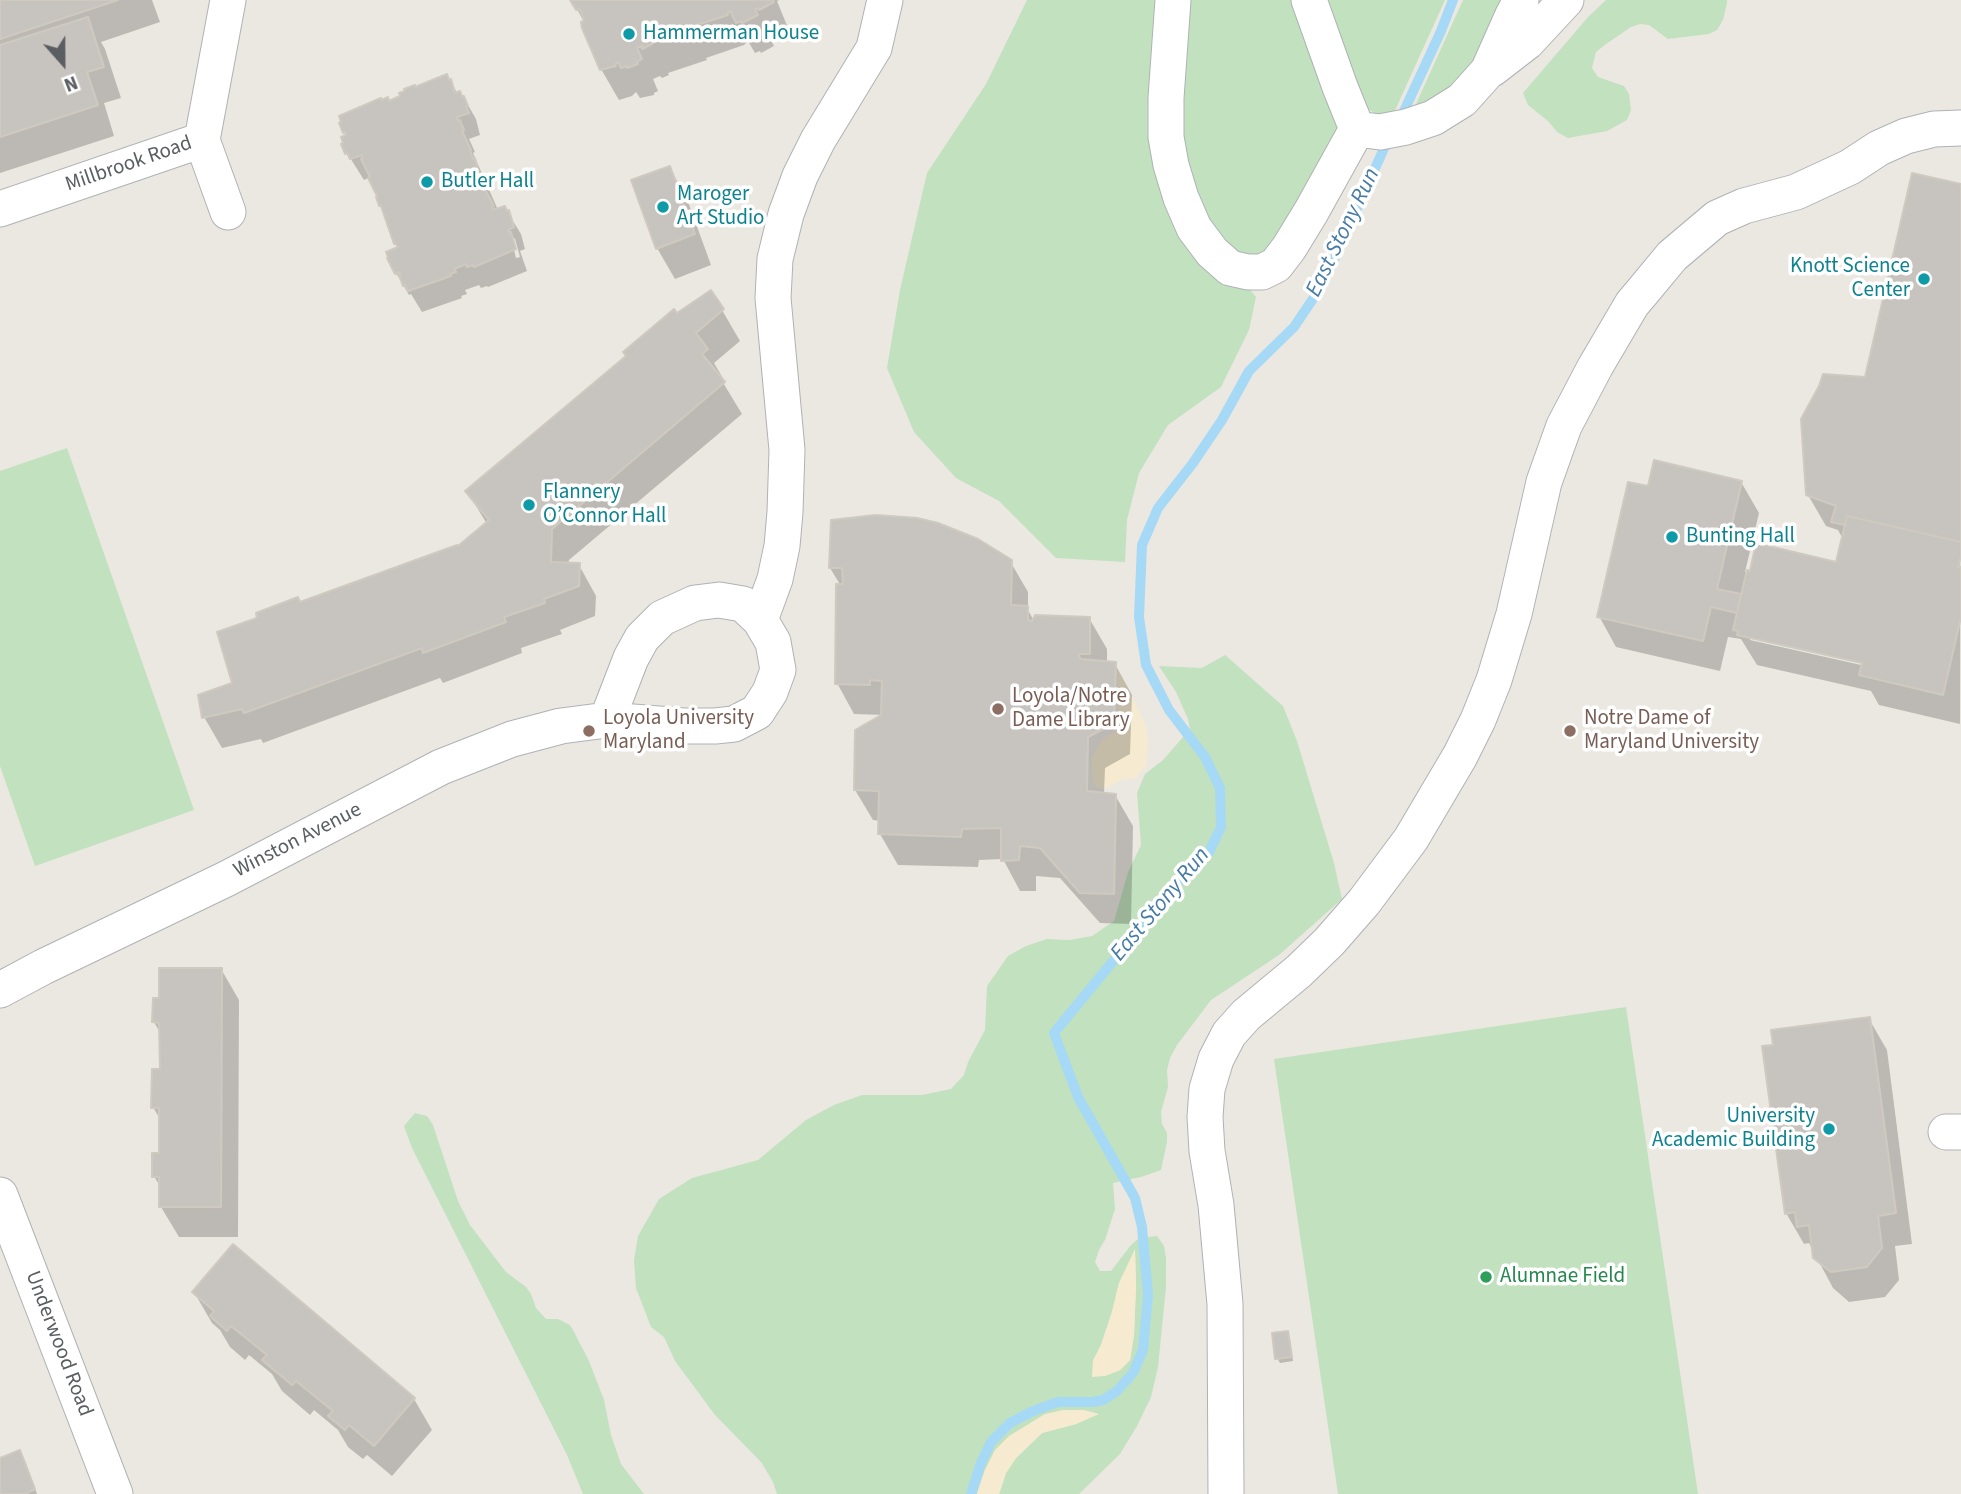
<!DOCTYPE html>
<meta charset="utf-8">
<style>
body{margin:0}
#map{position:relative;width:1961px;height:1494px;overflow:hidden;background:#ebe8e1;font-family:"Source Sans 3",sans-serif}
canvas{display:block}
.north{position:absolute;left:28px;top:28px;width:70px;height:70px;-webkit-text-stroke:5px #fff;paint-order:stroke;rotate:159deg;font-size:19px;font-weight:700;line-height:28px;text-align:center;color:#5a5d61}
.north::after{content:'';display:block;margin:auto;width:24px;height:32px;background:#5a5d61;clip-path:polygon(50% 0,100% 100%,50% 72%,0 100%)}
</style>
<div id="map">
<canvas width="1961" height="1494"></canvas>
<div class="north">N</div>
</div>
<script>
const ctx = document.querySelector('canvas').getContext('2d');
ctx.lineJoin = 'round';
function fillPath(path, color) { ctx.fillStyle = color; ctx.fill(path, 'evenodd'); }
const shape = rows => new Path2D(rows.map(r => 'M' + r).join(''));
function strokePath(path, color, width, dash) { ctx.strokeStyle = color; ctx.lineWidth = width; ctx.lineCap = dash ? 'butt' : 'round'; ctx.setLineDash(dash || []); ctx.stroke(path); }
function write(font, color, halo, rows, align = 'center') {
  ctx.font = font + ' "Source Sans 3",sans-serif'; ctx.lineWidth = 7; ctx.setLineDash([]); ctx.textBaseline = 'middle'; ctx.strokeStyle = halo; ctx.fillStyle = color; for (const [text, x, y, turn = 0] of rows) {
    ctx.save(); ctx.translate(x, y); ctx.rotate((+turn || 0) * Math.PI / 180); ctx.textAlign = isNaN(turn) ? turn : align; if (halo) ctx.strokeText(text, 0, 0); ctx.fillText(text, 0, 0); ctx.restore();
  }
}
const green = shape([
 [1027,0,1161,0,1156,139,1247,286,1256,297,1249,330,1221,387,1168,425,1139,473,1127,520,1125,562,1056,558,999,501,956,478,914,432,887,368,900,290,927,173,986,84],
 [1186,0,1299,0,1342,131,1269,257,1239,257,1202,217,1177,123],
 [1320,0,1445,0,1392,117,1377,115,1367,108],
 [1463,0,1507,0,1467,72,1453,90,1412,113],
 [1606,0,1727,0,1727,3,1723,20,1717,30,1709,34,1668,39,1649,25,1640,24,1631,27,1606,44,1596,52,1592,68,1598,77,1624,86,1629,94,1631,110,1627,120,1607,131,1568,138,1557,132,1549,122,1528,105,1523,93,1588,17],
 [67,448,194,810,35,866,0,766,0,471],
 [1225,655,1283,706,1297,741,1314,797,1334,863,1342,899,1279,955,1211,1000,1177,1045,1170,1058,1167,1070,1168,1087,1161,1112,1162,1124,1167,1133,1167,1142,1161,1170,1141,1177,1113,1183,1115,1209,1105,1240,1099,1250,1095,1262,1100,1271,1111,1271,1131,1245,1139,1238,1157,1236,1164,1246,1166,1258,1166,1287,1158,1367,1151,1397,1137,1426,1120,1454,1079,1494,999,1494,1006,1473,1016,1458,1042,1433,1076,1424,1098,1414,1083,1410,1063,1410,985,1470,977,1494,777,1494,773,1482,761,1462,715,1415,675,1361,664,1337,651,1327,636,1288,634,1260,638,1236,659,1199,692,1178,758,1160,806,1120,834,1105,862,1095,922,1095,951,1089,964,1075,968,1062,985,1030,987,986,1008,956,1026,946,1047,939,1070,940,1092,936,1114,921,1128,872,1141,845,1137,793,1145,774,1163,760,1190,729,1188,719,1176,692,1159,666,1202,668],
 [1135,1251,1136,1285,1134,1335,1130,1360,1120,1370,1105,1376,1094,1360,1101,1345,1112,1312,1119,1283],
 [1626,1007,1698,1494,1338,1494,1274,1059],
 [415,1113,427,1116,433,1125,458,1201,470,1225,506,1272,526,1287,531,1294,536,1308,546,1319,558,1319,570,1325,574,1332,589,1361,604,1400,611,1435,621,1464,644,1494,583,1494,567,1455,412,1148,404,1126]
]);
const sand = shape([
 [1118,669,1146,726,1148,738,1146,766,1134,779,1123,779,1108,787,1099,788,1093,782,1092,757,1103,739,1115,732,1119,715,1117,704],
 [1135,1249,1136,1285,1134,1335,1130,1360,1120,1370,1105,1376,1092,1377,1093,1360,1101,1345,1112,1312,1119,1283],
 [1063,1410,1083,1410,1099,1414,1076,1424,1042,1433,1016,1458,1006,1473,999,1494,977,1494,985,1470,995,1450,1009,1436,1045,1414]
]);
const shadow = shape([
 [0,0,152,0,160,22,101,42,105,49,121,98,104,103,114,136,0,173],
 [572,0,779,0,777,1,790,33,778,40,775,38,771,40,774,46,761,53,760,51,755,53,748,41,744,45,706,58,707,60,668,73,669,75,662,78,660,76,653,79,658,91,654,93,654,95,640,98,636,92,632,96,619,100,601,69,584,22],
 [450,81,458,94,464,98,476,119,480,135,469,139,475,152,473,153,498,210,508,213,521,234,525,249,520,251,527,271,488,287,487,286,481,288,479,285,465,290,467,294,461,296,462,298,422,312,411,294,409,295,396,273,399,249,370,177,364,180,347,153,344,145,348,137,342,124,415,89],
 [510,234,515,239,520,257,516,258],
 [670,168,687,199,711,265,675,279,657,248],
 [1961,186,1960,724,1879,705,1871,691,1757,665,1741,639,1728,637,1720,671,1616,647,1599,616,1649,488,1741,482,1759,513,1745,572,1752,573,1838,564,1843,539,1838,530,1826,526,1808,495],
 [1750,636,1871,663,1870,667,1750,640],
 [722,310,740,341,714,363,724,380,722,381,742,414,569,560,568,565,579,565,596,596,595,616,560,630,562,634,521,648,522,653,443,683,440,678,263,743,261,739,222,748,204,717,234,684,300,604,458,549,487,524,467,491,677,315],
 [1010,561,1028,592,1028,610,1034,621,1089,618,1107,649,1107,663,1115,664,1132,695,1130,754,1105,768,1104,794,1115,795,1133,826,1131,924,1100,923,1060,878,1036,876,1036,891,1020,891,1003,859,979,860,978,867,898,865,880,834,880,821,873,820,855,790,885,715,854,714,837,683,841,586,830,568],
 [221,969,239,1000,238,1237,179,1237,161,1207,161,1188,154,1176,161,1155,161,1121,153,1107,161,1070,161,1034,154,1022,161,1000],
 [1869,1019,1887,1050,1912,1244,1895,1246,1899,1280,1885,1297,1849,1302,1833,1288,1809,1243,1804,1244,1786,1213,1775,1046],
 [194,1292,414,1399,432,1430,392,1476,367,1455,363,1459,348,1447,338,1430,314,1410,310,1415,282,1391,272,1374,249,1355,245,1360,230,1347,220,1330,212,1323],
 [1287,1333,1290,1338,1293,1361,1280,1363,1277,1358],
 [20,1453,26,1463,37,1494,0,1494,0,1460]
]);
const stream = shape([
 [1404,111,1441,31,1453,0],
 [971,1494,981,1463,991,1442,1010,1423,1033,1411,1058,1402,1093,1402,1103,1400,1117,1391,1133,1373,1143,1350,1148,1295,1142,1227,1135,1198,1078,1097,1054,1033,1188,870,1209,852,1221,827,1220,788,1205,757,1169,710,1146,665,1139,617,1142,545,1158,508,1193,463,1222,420,1249,371,1294,327,1323,284,1386,144]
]);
const building = shape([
 [0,0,118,0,0,39,0,0],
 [570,0,773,0,774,2,759,10,758,8,755,9,758,15,742,23,741,21,736,23,730,11,727,13,728,15,690,27,690,30,652,43,652,44,642,49,642,46,637,48,642,59,637,62,638,64,627,68,627,66,621,68,618,62,615,64,616,66,600,70,582,28,581,22,584,21,580,9,576,10,570,0],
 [88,17,104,67,87,72,98,105,0,137,0,45,88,17],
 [447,74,449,80,451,79,455,93,460,91,462,96,464,96,468,106,466,107,469,113,457,117,458,121,460,120,464,130,462,131,471,150,470,150,473,159,475,158,480,177,486,187,484,188,494,206,492,207,493,210,505,206,507,211,509,210,514,227,508,230,509,232,511,232,516,249,474,267,473,265,467,267,466,264,454,269,456,272,450,274,451,276,408,291,405,285,403,286,399,275,401,274,400,272,395,274,387,258,388,257,386,252,398,247,396,244,394,244,381,206,379,206,376,197,377,196,368,178,370,177,361,159,363,158,362,155,350,159,347,153,345,154,341,144,343,143,341,137,346,135,345,132,343,133,339,123,341,122,339,116,381,98,382,100,388,97,389,101,400,96,399,93,405,91,404,89,415,85,415,87,447,74],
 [670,166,695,234,656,249,631,180,670,166],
 [1912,173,1961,184,1961,542,1847,516,1845,525,1831,522,1836,506,1806,495,1801,419,1819,386,1823,374,1865,377,1912,173],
 [711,290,724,309,696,333,708,349,702,354,725,382,552,529,551,562,580,563,579,586,544,599,545,603,504,617,506,622,423,653,422,648,244,713,242,709,202,718,198,695,232,683,217,632,257,618,256,613,298,597,300,602,457,545,458,546,489,520,465,491,626,356,623,352,674,309,677,313,711,290],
 [1654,460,1742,481,1717,589,1741,594,1737,613,1711,607,1703,641,1597,617,1628,482,1648,486,1654,460],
 [876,515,917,518,938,523,978,539,1012,560,1011,605,1028,606,1028,620,1032,621,1035,615,1090,617,1090,654,1079,654,1080,659,1116,662,1114,723,1088,737,1087,791,1116,794,1114,894,1080,893,1040,848,1020,846,1019,860,1001,861,1001,828,962,829,961,837,878,834,879,791,854,790,855,730,881,715,882,681,870,680,870,685,835,684,836,584,843,584,842,568,829,568,831,520,876,515],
 [1847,516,1961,542,1961,556,1958,567,1961,567,1961,617,1943,695,1859,675,1862,663,1737,635,1738,631,1733,630,1747,570,1750,571,1756,543,1836,562,1847,516],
 [159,968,222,968,221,1207,159,1207,159,1177,152,1177,152,1153,159,1153,159,1108,151,1108,152,1069,160,1069,159,1023,152,1022,153,998,159,998,159,968],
 [1870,1017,1896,1213,1878,1216,1882,1248,1867,1267,1831,1272,1813,1258,1809,1225,1797,1227,1795,1212,1785,1214,1762,1046,1773,1045,1771,1030,1870,1017],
 [233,1244,415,1398,374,1446,349,1425,345,1430,328,1416,333,1411,296,1381,292,1385,262,1360,267,1355,231,1326,227,1331,210,1316,214,1311,192,1292,233,1244],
 [1288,1331,1292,1357,1275,1359,1272,1333,1288,1331],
 [20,1450,35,1489,25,1494,0,1494,0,1458,20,1450]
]);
const minor = shape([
 [1173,0,1166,98,1166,137,1171,165,1181,198,1194,228,1212,252,1230,268,1248,272,1262,272,1276,265,1289,248,1311,212,1357,129],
 [1309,0,1340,87,1357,129,1380,132,1406,127,1433,118,1462,100,1488,71,1512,17,1521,0],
 [1492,69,1527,42,1566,0],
 [202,140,228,212],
 [0,209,202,140,228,0],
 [760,620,775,579,782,546,785,512,787,450,773,298,775,259,786,214,800,176,818,140,874,48,885,0],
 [0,990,43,967,226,879,441,767,512,739,561,726,607,720,684,726,715,726,734,724,757,712,770,692,778,670,773,642,760,620,743,604,719,600,695,603,662,618,642,638,631,658,607,720],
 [1946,1132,1961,1132],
 [0,1195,115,1494],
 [1226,1494,1225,1304,1216,1205,1207,1151,1205,1117,1207,1089,1216,1059,1229,1034,1246,1015,1299,971,1329,942,1364,902,1411,839,1460,756,1478,720,1494,680,1514,614,1544,482,1564,426,1595,367,1632,304,1643,291,1672,256,1717,218,1744,206,1796,192,1850,167,1879,148,1906,136,1934,129,1961,128]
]);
const markers = [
 [629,34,7,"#0f9aa8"],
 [427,182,7,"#0f9aa8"],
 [663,207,7,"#0f9aa8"],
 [1924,279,7,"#0f9aa8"],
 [529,505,7,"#0f9aa8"],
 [1672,537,7,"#0f9aa8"],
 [998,709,7,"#8d6e63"],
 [589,731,7,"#8d6e63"],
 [1570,731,7,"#8d6e63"],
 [1829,1129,7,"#0f9aa8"],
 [1486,1277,7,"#2e9e5b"]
];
const cultureNames = [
 ["Hammerman House",643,34],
 ["Butler Hall",441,182],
 ["Maroger",677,195],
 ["Art Studio",677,219],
 ["Knott Science",1910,267,"right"],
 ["Center",1910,291,"right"],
 ["Flannery",543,493],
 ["O’Connor Hall",543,517],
 ["Bunting Hall",1686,537],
 ["University",1815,1117,"right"],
 ["Academic Building",1815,1141,"right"]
];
const streetNames = [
 ["Millbrook Road",129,165,-19],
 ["Winston Avenue",298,841,-27],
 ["Underwood Road",58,1344,69]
];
const educationNames = [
 ["Loyola/Notre",1012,697],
 ["Dame Library",1012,721],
 ["Loyola University",603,719],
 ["Maryland",603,743],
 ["Notre Dame of",1584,719],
 ["Maryland University",1584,743]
];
const leisureNames = [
 ["Alumnae Field",1500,1277]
];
const waterNames = [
 ["East Stony Run",1344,233,-64],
 ["East Stony Run",1161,905,-50]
];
fillPath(green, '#c2e1bf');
fillPath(sand, '#f6ebd1');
fillPath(shadow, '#0003');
strokePath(stream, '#a6d9f6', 10);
fillPath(building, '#c7c3be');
strokePath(building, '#cfc9c0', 2);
strokePath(minor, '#afb2b5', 37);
strokePath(minor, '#fff', 35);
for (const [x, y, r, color] of markers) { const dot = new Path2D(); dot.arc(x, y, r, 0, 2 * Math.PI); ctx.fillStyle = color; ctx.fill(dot); strokePath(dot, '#fff', 2.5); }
write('21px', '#0d838f', '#fff', cultureNames, 'left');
write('21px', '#5a5d61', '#fff', streetNames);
write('21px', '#785e54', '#fff', educationNames, 'left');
write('21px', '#27864d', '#fff', leisureNames, 'left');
write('italic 23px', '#467ba6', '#fff', waterNames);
</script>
